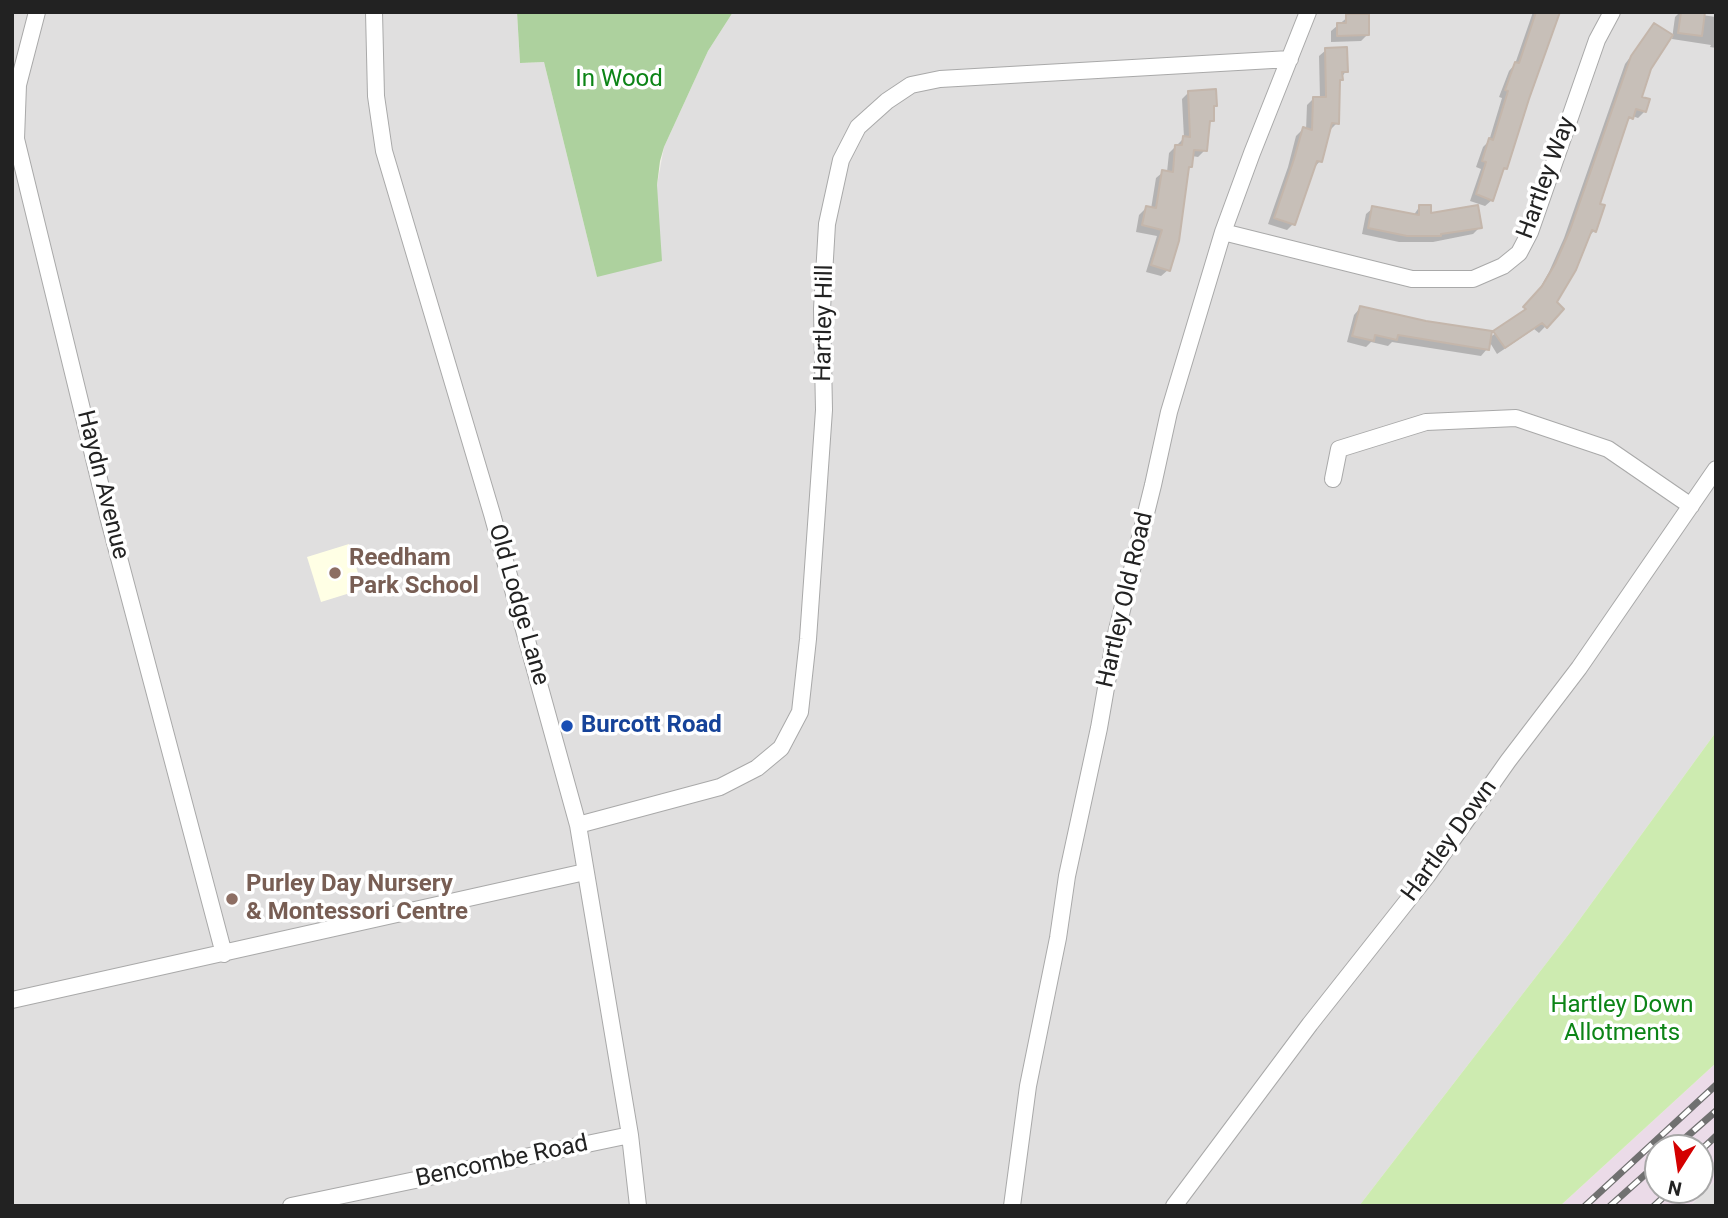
<!DOCTYPE html>
<style>
body{margin:0}
#map{position:relative;width:1728px;height:1218px;overflow:hidden;background:#f2efe9;font-family:Roboto,sans-serif}
canvas{display:block}
.frame{position:absolute;inset:0;border:14px solid #222;pointer-events:none}
.north{position:absolute;left:1644px;top:1134px;width:70px;height:70px;box-sizing:border-box;background:#fff;border:2px solid #a7a7a7;border-radius:50%;rotate:192deg;font-size:19px;font-weight:700;line-height:28px;text-align:center;color:#222}
.north::after{content:'';display:block;margin:auto;width:24px;height:32px;background:#d40000;clip-path:polygon(50% 0,100% 100%,50% 72%,0 100%)}
</style>
<div id="map">
<canvas width="1728" height="1218"></canvas>
<div class="frame"></div>
<div class="north">N</div>
</div>
<script>
const ctx = document.querySelector('canvas').getContext('2d');
ctx.lineJoin = 'round';
function fillPath(path, color) { ctx.fillStyle = color; ctx.fill(path, 'evenodd'); }
const shape = rows => new Path2D(rows.map(r => 'M' + r).join(''));
function strokePath(path, color, width, dash) { ctx.strokeStyle = color; ctx.lineWidth = width; ctx.lineCap = dash ? 'butt' : 'round'; ctx.setLineDash(dash || []); ctx.stroke(path); }
function write(font, color, halo, rows, align = 'center') {
  ctx.font = font + ' Roboto,sans-serif'; ctx.lineWidth = 7; ctx.setLineDash([]); ctx.textBaseline = 'middle'; ctx.strokeStyle = halo; ctx.fillStyle = color; for (const [text, x, y, turn = 0] of rows) {
    ctx.save(); ctx.translate(x, y); ctx.rotate((+turn || 0) * Math.PI / 180); ctx.textAlign = isNaN(turn) ? turn : align; if (halo) ctx.strokeText(text, 0, 0); ctx.fillText(text, 0, 0); ctx.restore();
  }
}
const residential = shape([
 [12,12,517,12,520,63,544,62,597,277,657,185,664,147,708,51,733,12,1716,12,1716,732,1572,930,1359,1206,12,1206],
 [1716,1180,1716,1206,1690,1206]
]);
const industrial = shape([
 [1716,1063,1716,1180,1690,1206,1560,1206],
 [1658,1148,1700,1148,1700,1190,1658,1190]
]);
const education = shape([
 [349,544,363,589,321,602,307,557]
]);
const grass = shape([
 [1716,732,1716,1063,1560,1206,1359,1206,1572,930]
]);
const forest = shape([
 [517,12,733,12,708,51,664,147,660,161,657,185,662,261,597,277,544,62,520,63]
]);
const shadow = shape([
 [1348,12,1384,12,1367,14,1368,34,1361,41,1331,42,1331,31,1349,16],
 [1533,12,1558,12,1492,200,1485,206,1470,201,1481,169,1476,167,1483,147,1489,141,1502,98,1499,97,1509,71,1515,64],
 [1680,12,1716,17,1716,48,1710,47,1711,45,1672,39,1675,17],
 [1654,25,1649,68,1639,98,1645,111,1638,118,1632,116,1624,125,1598,205,1594,231,1587,238,1555,302,1562,309,1539,333,1534,329,1497,354,1489,341,1487,349,1481,356,1392,342,1388,346,1371,342,1366,347,1347,342,1354,315,1360,308,1489,338,1519,316,1536,295,1549,272,1564,238,1625,64],
 [1326,50,1346,71,1338,83,1337,123,1330,130,1320,161,1314,168,1293,224,1287,230,1268,224,1288,167,1296,136,1303,129,1306,130,1307,105,1314,98,1320,99,1319,56],
 [1189,92,1215,105,1212,108,1212,120,1208,125,1205,150,1198,157,1192,156,1191,167,1187,170,1168,270,1161,276,1146,272,1157,236,1136,232,1139,215,1146,208,1151,209,1156,178,1163,172,1167,172,1169,153,1184,138,1182,99],
 [1420,206,1429,215,1480,227,1473,234,1433,242,1399,242,1362,234,1366,214,1373,208,1413,216]
]);
const building = shape([
 [1536,12,1560,12,1529,99,1507,169,1504,168,1493,201,1476,194,1486,162,1482,161,1489,138,1493,140,1508,91,1505,90,1515,62,1519,63,1536,12],
 [1681,12,1705,12,1702,36,1678,33,1681,12],
 [1346,14,1369,14,1369,35,1337,36,1337,23,1346,23,1346,14],
 [1654,23,1673,35,1651,69,1642,97,1650,99,1646,112,1636,109,1633,119,1629,117,1600,204,1605,205,1596,232,1592,230,1576,270,1557,302,1564,309,1547,328,1542,323,1505,348,1493,331,1526,309,1523,307,1542,286,1555,264,1570,230,1631,56,1654,23],
 [1347,47,1348,72,1342,72,1343,80,1340,80,1339,124,1332,123,1322,162,1317,161,1295,225,1274,218,1294,159,1303,127,1312,130,1313,97,1326,97,1325,48,1347,47],
 [1216,89,1217,106,1214,106,1214,121,1210,121,1207,151,1194,150,1192,167,1189,167,1179,241,1170,271,1151,265,1162,230,1142,225,1146,206,1156,208,1162,170,1173,172,1175,145,1182,145,1183,136,1190,137,1188,91,1216,89],
 [1419,205,1431,205,1431,213,1478,205,1482,228,1441,234,1441,236,1407,236,1368,228,1372,206,1419,215,1419,205],
 [1360,306,1426,321,1492,331,1489,350,1398,335,1397,340,1375,335,1374,341,1352,336,1360,306]
]);
const minor = shape([
 [37,12,18,85,16,139,109,520,224,954],
 [374,12,376,96,384,151,492,514,578,825,630,1135,638,1206],
 [1223,232,1412,279,1473,279,1503,266,1519,253,1530,232,1597,40,1612,12],
 [1333,479,1339,449,1426,422,1516,418,1608,449,1691,506],
 [578,825,720,787,757,768,781,748,800,712,808,639,824,410,822,309,827,224,841,160,858,127,887,101,911,85,940,79,1290,59],
 [12,1000,585,872],
 [291,1206,630,1135],
 [1012,1206,1028,1086,1058,938,1067,876,1099,728,1114,642,1153,485,1169,412,1223,232,1252,153,1308,12],
 [1174,1206,1310,1024,1427,876,1508,761,1579,668,1716,469]
]);
const rail = shape([
 [1674,1148,1716,1111],
 [1700,1151,1716,1136],
 [1585,1206,1716,1085],
 [1610,1206,1658,1163],
 [1654,1206,1671,1190]
]);
const markers = [
 [335,573,7,"#8d6e63"],
 [567,726,7,"#1a4fb4"],
 [232,899,7,"#8d6e63"]
];
const parkNames = [
 ["In Wood",619,80],
 ["Hartley Down",1622,1006],
 ["Allotments",1622,1034]
];
const streetNames = [
 ["Hartley Way",1547,178,-70],
 ["Hartley Hill",825,323,-89],
 ["Haydn Avenue",102,485,76],
 ["Hartley Old Road",1126,600,-77],
 ["Old Lodge Lane",518,605,74],
 ["Hartley Down",1450,841,-54],
 ["Bencombe Road",502,1162,-12]
];
const educationNames = [
 ["Reedham",349,559],
 ["Park School",349,587],
 ["Purley Day Nursery",246,885],
 ["& Montessori Centre",246,913]
];
const transitNames = [
 ["Burcott Road",581,726]
];
fillPath(residential, '#e0dfdf');
fillPath(industrial, '#ebdbe8');
fillPath(education, '#ffffe5');
fillPath(grass, '#cdebb0');
fillPath(forest, '#add19e');
fillPath(shadow, '#0003');
fillPath(building, '#c7bfb8');
strokePath(building, '#c4b6ab', 2);
strokePath(minor, '#a9a9a9', 18);
strokePath(minor, '#fff', 16);
strokePath(rail, '#707070', 7);
strokePath(rail, '#fff', 4.5, [13]);
for (const [x, y, r, color] of markers) { const dot = new Path2D(); dot.arc(x, y, r, 0, 2 * Math.PI); ctx.fillStyle = color; ctx.fill(dot); strokePath(dot, '#fff', 2.5); }
write('24px', '#0c8416', '#fff', parkNames);
write('24px', '#222', '#fff', streetNames);
write('bold 24px', '#785e54', '#fff', educationNames, 'left');
write('bold 24px', '#164399', '#fff', transitNames, 'left');
</script>
